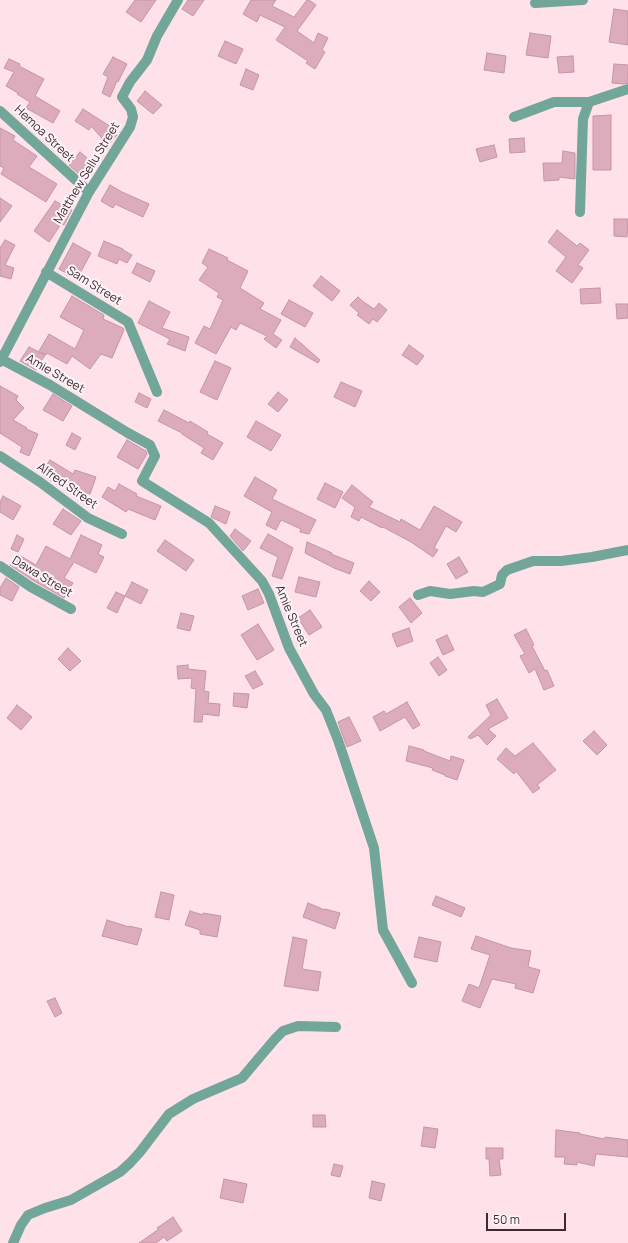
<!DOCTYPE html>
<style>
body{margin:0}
#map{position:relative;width:628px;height:1243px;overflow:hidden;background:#ffe1ea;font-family:Manrope,sans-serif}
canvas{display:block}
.scale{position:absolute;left:486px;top:1213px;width:80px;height:18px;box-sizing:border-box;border:2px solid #3e2b32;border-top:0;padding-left:5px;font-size:12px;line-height:14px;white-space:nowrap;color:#3e2b32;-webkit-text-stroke:3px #fef4f7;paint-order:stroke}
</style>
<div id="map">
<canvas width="628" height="1243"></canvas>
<div class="scale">50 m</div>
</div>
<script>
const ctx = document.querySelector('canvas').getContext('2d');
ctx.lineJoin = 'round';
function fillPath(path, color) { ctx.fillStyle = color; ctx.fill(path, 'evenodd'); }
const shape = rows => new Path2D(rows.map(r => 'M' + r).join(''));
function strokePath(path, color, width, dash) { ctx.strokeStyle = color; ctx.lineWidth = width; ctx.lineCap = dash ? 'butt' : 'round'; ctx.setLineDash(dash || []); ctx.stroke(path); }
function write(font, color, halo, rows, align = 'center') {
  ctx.font = font + ' Manrope,sans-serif'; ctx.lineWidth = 4; ctx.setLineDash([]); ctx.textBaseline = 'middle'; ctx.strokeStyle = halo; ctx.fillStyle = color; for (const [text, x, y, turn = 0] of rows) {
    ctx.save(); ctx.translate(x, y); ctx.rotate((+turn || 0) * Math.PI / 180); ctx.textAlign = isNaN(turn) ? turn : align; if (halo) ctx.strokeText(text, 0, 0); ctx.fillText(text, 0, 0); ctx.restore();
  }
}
const building = shape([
 [135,0,156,0,141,22,126,12,135,0],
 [188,0,204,0,193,16,182,9,188,0],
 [251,0,276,0,272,6,294,17,307,0,309,0,316,5,297,31,314,43,318,33,328,38,322,50,325,52,315,69,306,63,308,61,276,40,285,27,260,15,257,22,243,14,251,0],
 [614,9,628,11,628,45,609,42,614,9],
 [530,33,551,36,548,58,526,55,530,33],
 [225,41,243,49,236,64,218,56,225,41],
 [487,53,506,56,504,73,484,70,487,53],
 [573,56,574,72,559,73,557,57,573,56],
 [113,57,127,64,118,82,117,81,110,97,102,93,108,77,103,74,113,57],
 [9,59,20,64,19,66,44,79,35,96,60,111,53,123,26,108,30,102,17,94,18,93,6,86,14,72,4,68,9,59],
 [614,64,628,65,628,83,623,84,612,83,614,64],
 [246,69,259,75,253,90,240,85,246,69],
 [145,91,162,105,153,114,137,101,145,91],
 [83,109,108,125,117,135,108,145,91,126,89,130,75,121,83,109],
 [611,115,611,170,593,170,593,116,611,115],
 [0,128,15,136,13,140,37,156,29,167,57,184,46,202,1,174,4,168,0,166,0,128],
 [524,138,525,152,510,153,509,139,524,138],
 [494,145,497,157,480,162,476,149,494,145],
 [563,151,575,153,575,179,559,177,559,180,544,181,543,163,562,163,563,151],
 [80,152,91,161,80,175,69,165,80,152],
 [110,185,122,192,149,204,143,217,115,204,113,208,101,201,110,185],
 [0,198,12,206,0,222,0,198],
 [55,201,72,210,64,225,61,224,49,242,34,231,55,201],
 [614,219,628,219,627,237,614,236,614,219],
 [557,230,577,246,580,243,589,250,578,265,583,268,572,283,556,271,566,257,548,242,557,230],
 [5,240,15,245,5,265,14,268,11,279,0,276,0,248,5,240],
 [104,241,123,249,123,250,132,255,127,263,119,259,117,264,98,256,104,241],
 [73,243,91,253,77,279,59,269,73,243],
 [209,249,228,258,227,260,248,271,240,288,264,303,260,309,281,320,273,334,282,340,276,348,264,339,267,336,240,323,236,330,231,327,216,354,195,343,204,326,210,329,223,300,217,297,219,293,199,280,208,267,202,263,209,249],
 [137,263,155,271,150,282,132,273,137,263],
 [321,276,340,291,332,301,313,286,321,276],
 [600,288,601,303,581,304,580,289,600,288],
 [72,296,104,315,103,319,123,328,124,330,112,358,101,354,90,369,72,356,67,364,47,353,46,355,39,351,49,334,75,349,84,330,60,317,72,296],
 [358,297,366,304,367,304,374,309,379,303,387,310,377,322,373,319,369,324,357,315,359,313,350,305,358,297],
 [289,300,313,313,305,327,281,314,289,300],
 [149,301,170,312,162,328,189,337,185,351,167,344,170,339,138,323,149,301],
 [616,304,628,304,628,318,617,319,616,304],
 [295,338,320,360,318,363,290,347,295,338],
 [409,345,424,356,417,365,402,355,409,345],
 [29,347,45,355,36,370,20,361,29,347],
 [215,361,231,368,217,400,200,392,215,361],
 [341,382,362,391,355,407,334,397,341,382],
 [0,386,18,396,16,400,24,408,13,420,27,428,26,429,38,434,29,456,20,452,22,447,0,433,0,386],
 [278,392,288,400,278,412,268,404,278,392],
 [139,393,151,399,147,408,135,402,139,393],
 [53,394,72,406,63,421,43,410,53,394],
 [164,410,189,423,190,421,208,432,207,434,223,443,213,460,201,453,204,448,182,434,182,433,158,421,164,410],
 [256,421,281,435,271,451,247,437,256,421],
 [72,433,81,438,75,450,66,445,72,433],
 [127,440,146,451,147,454,138,469,117,457,127,440],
 [50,460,73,474,75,470,96,477,90,494,61,484,60,486,41,474,50,460],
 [255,477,277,490,272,499,316,520,309,534,300,532,301,529,281,520,276,530,266,525,272,512,244,496,255,477],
 [325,483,343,492,335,508,317,499,325,483],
 [119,484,137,494,136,496,161,506,155,520,128,509,126,512,102,497,108,487,115,491,119,484],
 [352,485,373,502,369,507,400,522,401,519,420,530,434,506,462,522,456,532,446,526,434,548,438,550,433,557,411,542,383,527,382,528,361,517,359,521,351,517,355,507,342,498,352,485],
 [3,496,21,506,13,520,0,512,0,502,3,496],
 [215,506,230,512,226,524,215,519,211,517,215,506],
 [63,509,81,521,71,535,53,524,63,509],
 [235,529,251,541,243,551,230,536,235,529],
 [268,534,293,548,282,579,272,576,278,557,260,548,268,534],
 [17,535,24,539,18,552,11,549,17,535],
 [81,535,102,545,98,554,104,557,96,573,74,562,64,578,73,583,64,598,34,581,10,565,17,554,36,565,46,546,70,559,81,535],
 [165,540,194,560,186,571,157,551,165,540],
 [307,542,332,553,331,554,354,563,350,574,334,568,305,553,307,542],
 [459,557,468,572,456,579,447,564,459,557],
 [299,577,320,582,316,597,295,592,299,577],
 [6,578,19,587,12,601,0,595,0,588,6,578],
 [369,581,380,592,371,601,360,591,369,581],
 [132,582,148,590,141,604,125,596,132,582],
 [258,589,264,603,248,610,242,596,258,589],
 [116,592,125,596,117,613,107,608,116,592],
 [410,598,422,613,411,623,399,607,410,598],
 [310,610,322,627,309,635,298,618,310,610],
 [181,613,194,616,190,631,177,628,181,613],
 [258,624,274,650,257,660,241,635,258,624],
 [409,628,413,641,397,647,392,634,409,628],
 [526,629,534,645,532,646,545,671,547,670,554,686,544,690,535,669,529,673,520,656,525,654,514,635,526,629],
 [447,635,454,650,443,655,436,640,447,635],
 [68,648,81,661,70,671,58,659,68,648],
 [438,657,447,670,439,676,430,663,438,657],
 [188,665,188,669,206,671,204,691,209,692,208,703,220,704,219,716,203,714,202,722,194,722,196,689,191,688,192,678,178,679,177,666,188,665],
 [255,671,263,684,253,689,245,676,255,671],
 [234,693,249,694,247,708,233,706,234,693],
 [497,699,508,718,488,729,496,736,487,745,478,735,470,739,468,737,491,715,486,705,497,699],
 [407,702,420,725,413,729,405,717,380,731,373,717,384,711,386,714,407,702],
 [17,705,32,717,21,730,7,718,17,705],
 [349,717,361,741,347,747,338,722,349,717],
 [594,731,607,745,597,755,583,741,594,731],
 [533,743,556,770,537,785,540,788,533,793,516,771,514,774,497,759,506,748,515,756,533,743],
 [409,746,424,750,424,751,450,761,451,756,464,760,457,780,445,776,445,775,432,770,433,768,406,761,409,746],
 [161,892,174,895,169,920,155,917,161,892],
 [436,896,465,908,461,917,432,905,436,896],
 [308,903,325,910,325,909,340,913,335,929,303,917,308,903],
 [190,911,203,915,203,913,221,916,217,937,200,934,200,930,185,925,190,911],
 [107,920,129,927,129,926,142,929,137,945,102,936,107,920],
 [476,936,511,948,531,951,528,967,540,970,533,993,515,988,516,984,492,979,480,1008,462,1001,469,984,479,988,490,955,471,949,476,936],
 [293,937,307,940,302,969,321,972,318,991,284,986,293,937],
 [419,937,441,942,437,962,414,957,419,937],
 [55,998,62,1013,55,1017,47,1001,55,998],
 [313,1115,325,1115,326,1127,313,1127,313,1115],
 [424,1127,438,1129,435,1148,421,1146,424,1127],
 [556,1130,580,1133,580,1134,604,1139,605,1137,628,1140,628,1157,596,1154,594,1166,577,1162,577,1165,564,1164,565,1157,555,1157,556,1130],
 [486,1148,503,1148,503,1159,499,1159,501,1175,490,1176,489,1159,486,1159,486,1148],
 [334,1164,343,1166,340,1177,331,1175,334,1164],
 [224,1179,247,1184,243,1203,220,1198,224,1179],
 [372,1181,385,1184,381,1201,369,1198,372,1181],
 [173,1217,182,1231,167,1241,164,1237,156,1243,139,1243,159,1229,157,1228,173,1217]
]);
const minor = shape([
 [535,3,583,0],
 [0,111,89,192],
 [514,117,554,102,589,102],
 [580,212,583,119,589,102,628,89],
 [46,272,128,322,157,392],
 [1,359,50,385,128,433,150,445,155,456,142,481,209,523,262,581,269,594,289,648,314,694,326,710,338,740,374,848,383,930,412,983],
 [0,362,89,192,130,127,133,117,131,109,122,97,130,82,147,60,157,36,178,0],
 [0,456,40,482,88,518,122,534],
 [0,566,31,587,71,609],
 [418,595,430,591,450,594,474,591,483,592,500,584,502,575,507,570,533,561,561,561,592,557,628,550],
 [13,1243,21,1225,28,1215,45,1208,71,1200,120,1172,130,1163,140,1152,169,1114,193,1099,242,1078,275,1039,283,1031,298,1026,336,1027]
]);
const streetNames = [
 ["Hemoa Street",44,134,43],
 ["Matthew Sellu Street",87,173,-59],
 ["Sam Street",94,286,32],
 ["Amie Street",55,374,30],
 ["Alfred Street",67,486,35],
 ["Dawa Street",42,577,31],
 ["Amie Street",291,616,67]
];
fillPath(building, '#dcacbd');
strokePath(building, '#c495a5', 1);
strokePath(minor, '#71a698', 10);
write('12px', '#3e2b32', '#fef4f7', streetNames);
</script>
